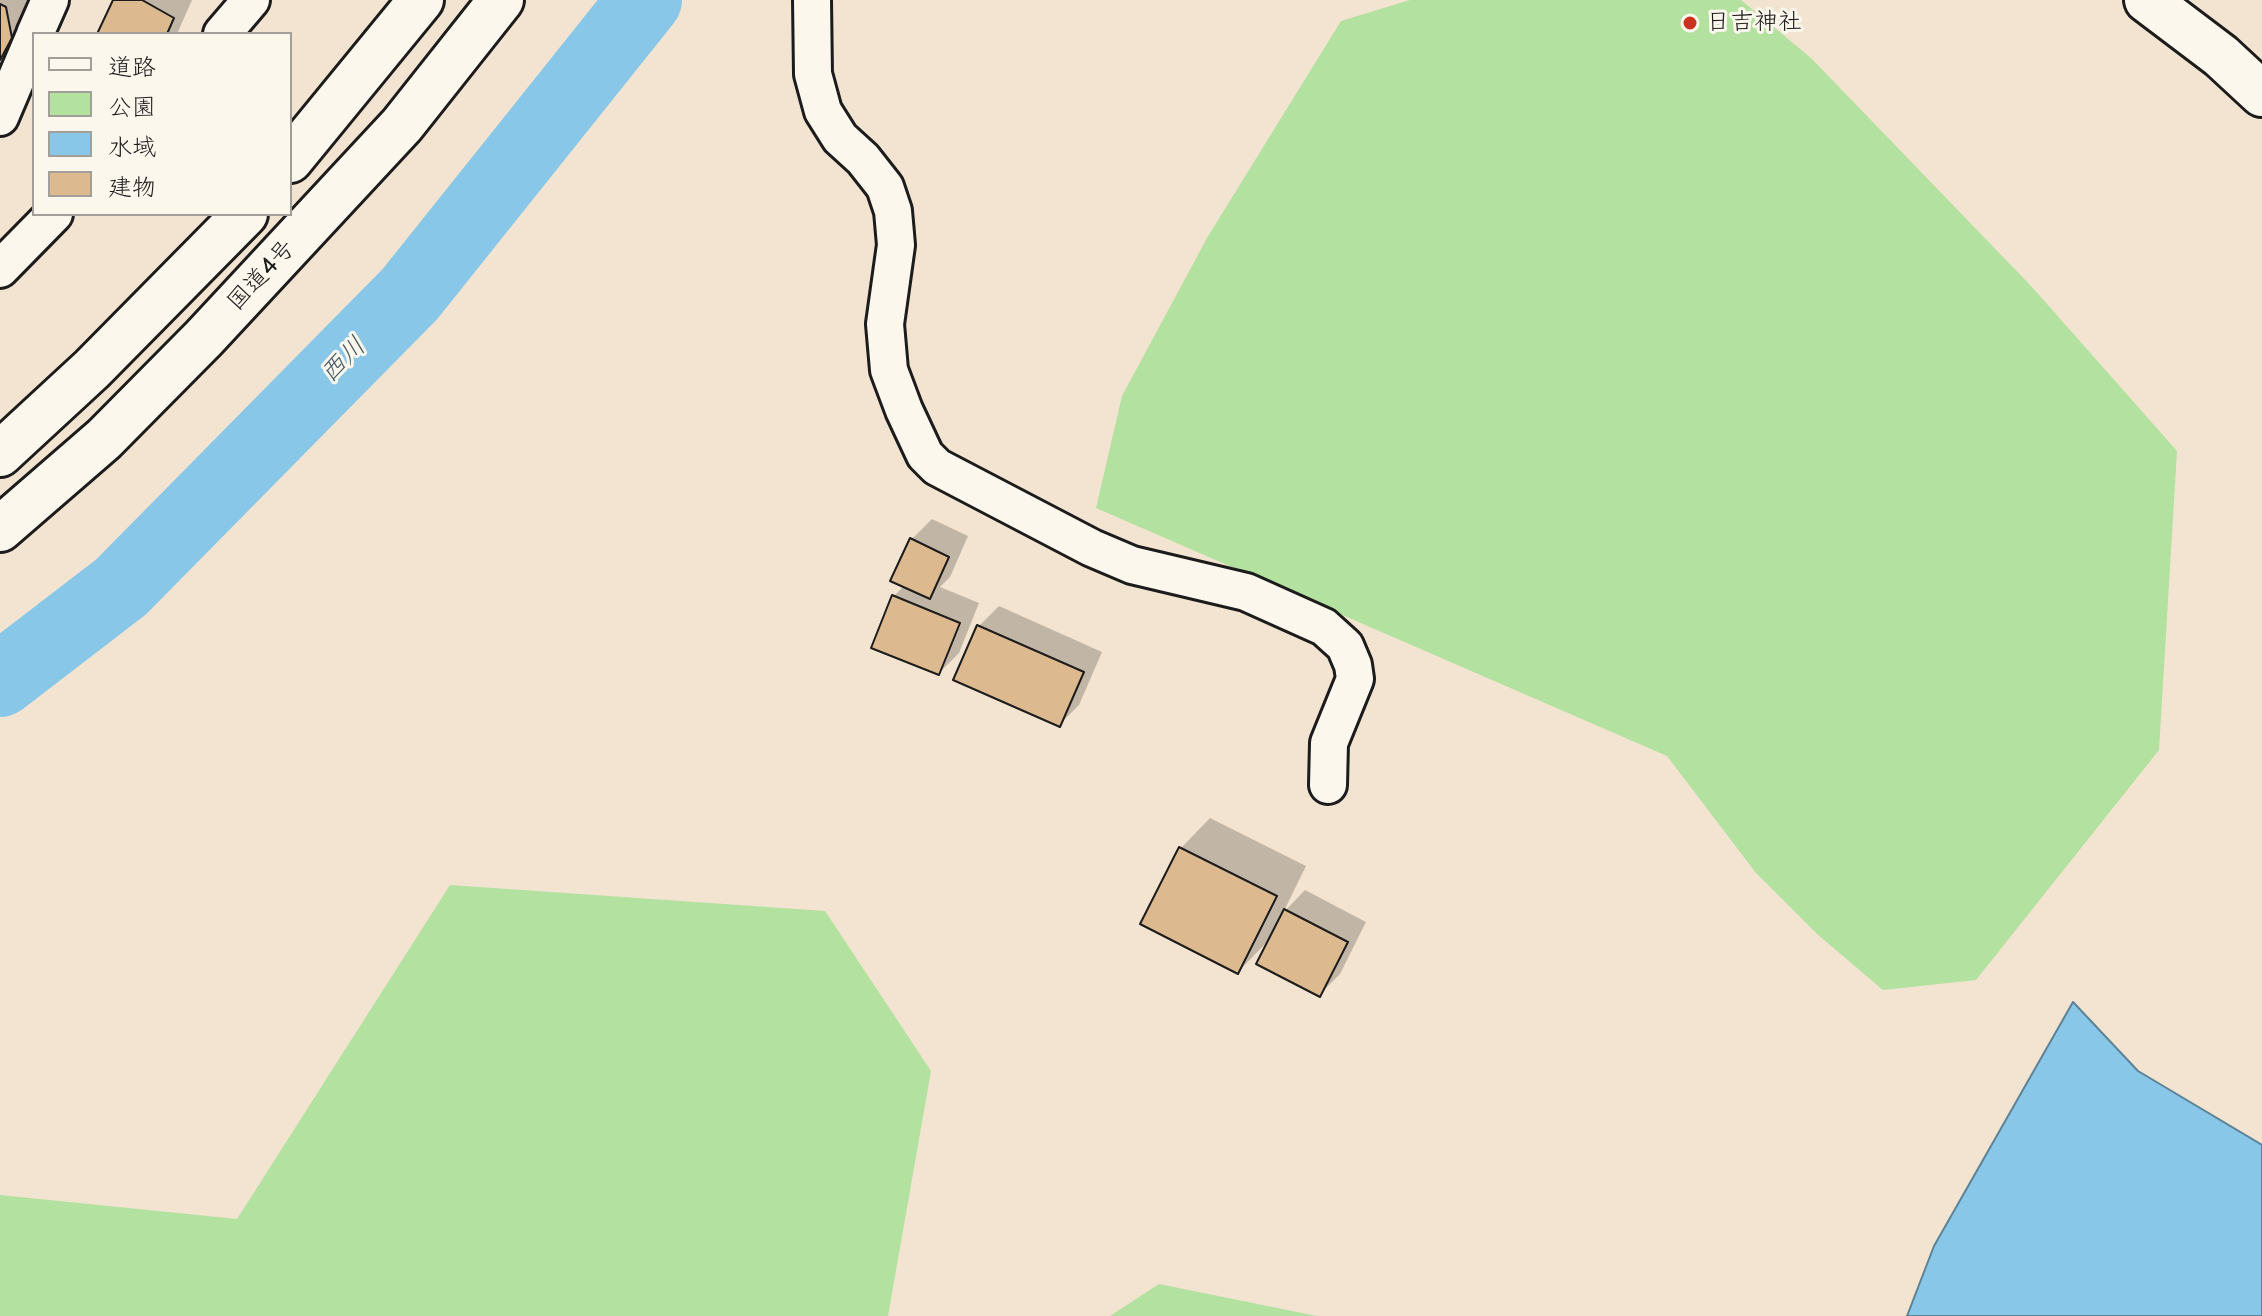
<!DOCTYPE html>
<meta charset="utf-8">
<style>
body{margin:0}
#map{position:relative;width:2262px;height:1316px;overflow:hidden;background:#f2e4d0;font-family:Pangolin,"Klee One",sans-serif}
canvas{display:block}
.legend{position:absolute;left:32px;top:32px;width:260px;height:184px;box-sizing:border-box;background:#fbf7ec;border:2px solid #a29f99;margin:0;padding:10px 14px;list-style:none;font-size:24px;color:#1c1c1c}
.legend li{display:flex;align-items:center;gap:16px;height:40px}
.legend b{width:40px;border:2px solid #a29f99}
</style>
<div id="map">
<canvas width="2262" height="1316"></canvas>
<ul class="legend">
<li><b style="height:10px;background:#fbf7ec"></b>道路</li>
<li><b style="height:22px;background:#b2e1a0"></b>公園</li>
<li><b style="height:22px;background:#89c7e9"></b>水域</li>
<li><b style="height:22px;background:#dcb98e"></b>建物</li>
</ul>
</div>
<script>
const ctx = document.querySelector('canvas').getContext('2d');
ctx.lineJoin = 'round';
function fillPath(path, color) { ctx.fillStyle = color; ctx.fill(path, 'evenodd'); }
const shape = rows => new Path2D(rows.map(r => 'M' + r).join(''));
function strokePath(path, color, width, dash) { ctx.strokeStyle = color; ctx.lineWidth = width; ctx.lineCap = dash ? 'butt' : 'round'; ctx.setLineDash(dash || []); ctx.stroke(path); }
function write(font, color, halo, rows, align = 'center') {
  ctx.font = font + ' Pangolin,"Klee One",sans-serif'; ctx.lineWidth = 6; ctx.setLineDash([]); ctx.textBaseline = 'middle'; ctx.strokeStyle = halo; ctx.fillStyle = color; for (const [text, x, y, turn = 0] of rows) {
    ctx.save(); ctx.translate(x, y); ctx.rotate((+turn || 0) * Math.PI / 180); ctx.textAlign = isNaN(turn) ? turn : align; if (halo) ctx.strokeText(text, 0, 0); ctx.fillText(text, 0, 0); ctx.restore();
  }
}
const green = shape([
 [1410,0,1741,0,1811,58,2032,287,2177,451,2159,750,1976,980,1883,990,1817,934,1756,873,1667,756,1096,508,1122,396,1207,238,1341,21],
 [450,885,825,911,931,1071,888,1316,0,1316,0,1195,237,1219],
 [1159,1284,1317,1316,1110,1316]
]);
const water = shape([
 [2073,1002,2138,1071,2262,1145,2262,1316,1907,1316,1934,1246,2073,1002]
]);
const shadow = shape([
 [0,0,28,0,31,16,18,40,0,58],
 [115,0,192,0,177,34,99,34],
 [932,519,968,536,950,577,940,587,979,603,959,653,939,673,894,596,905,585,912,539],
 [999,606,1102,652,1079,705,1059,725,955,679,979,626],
 [1210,818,1306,866,1283,913,1305,890,1366,922,1340,974,1320,994,1269,940,1238,972,1181,848]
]);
const river = shape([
 [0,680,121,587,410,294,645,0]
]);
const building = shape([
 [113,0,142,0,174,18,167,34,97,34,113,0],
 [0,4,6,7,12,38,0,60,0,4],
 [910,538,949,557,930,599,890,581,910,538],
 [892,595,960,623,939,675,871,648,892,595],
 [977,625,1084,672,1060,727,953,680,977,625],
 [1179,847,1277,896,1238,974,1140,924,1179,847],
 [1284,909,1348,942,1320,997,1256,964,1284,909]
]);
const street = shape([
 [812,0,813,74,823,111,840,138,863,159,885,187,893,211,896,245,885,324,889,370,904,410,925,455,937,467,1092,548,1132,565,1246,592,1324,627,1345,646,1353,665,1355,679,1329,743,1328,785],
 [35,34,50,0],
 [222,34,251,0],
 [0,117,34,37],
 [0,269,54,214]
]);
const secondary = shape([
 [2147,0,2221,56,2262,94]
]);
const highway = shape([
 [290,160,421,0],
 [0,454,92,369,245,214],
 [0,529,104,439,204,338,402,125,501,0]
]);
const markers = [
 [1690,23,8,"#c8321e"]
];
const poiNames = [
 ["日吉神社",1706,23]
];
const streetNames = [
 ["国道4号",262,276,-47]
];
const waterNames = [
 ["西川",344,361,-45]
];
fillPath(green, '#b2e1a0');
fillPath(water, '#89c7e9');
strokePath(water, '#5d8397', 2);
fillPath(shadow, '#0003');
strokePath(river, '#89c7e9', 74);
fillPath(building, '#dcb98e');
strokePath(building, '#1c1c1c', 2);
strokePath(street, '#1c1c1c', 42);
strokePath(secondary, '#1c1c1c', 50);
strokePath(highway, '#1c1c1c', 50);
strokePath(street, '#fbf7ec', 36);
strokePath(secondary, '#fbf7ec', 44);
strokePath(highway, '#fbf7ec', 44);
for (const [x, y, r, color] of markers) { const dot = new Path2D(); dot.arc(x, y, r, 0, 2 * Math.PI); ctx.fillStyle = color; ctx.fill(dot); strokePath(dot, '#fbf7ec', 3); }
write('24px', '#1c1c1c', '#fbf7ec', poiNames, 'left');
write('24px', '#1c1c1c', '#fbf7ec', streetNames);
write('italic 26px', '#425864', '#fbf7ec', waterNames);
</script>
